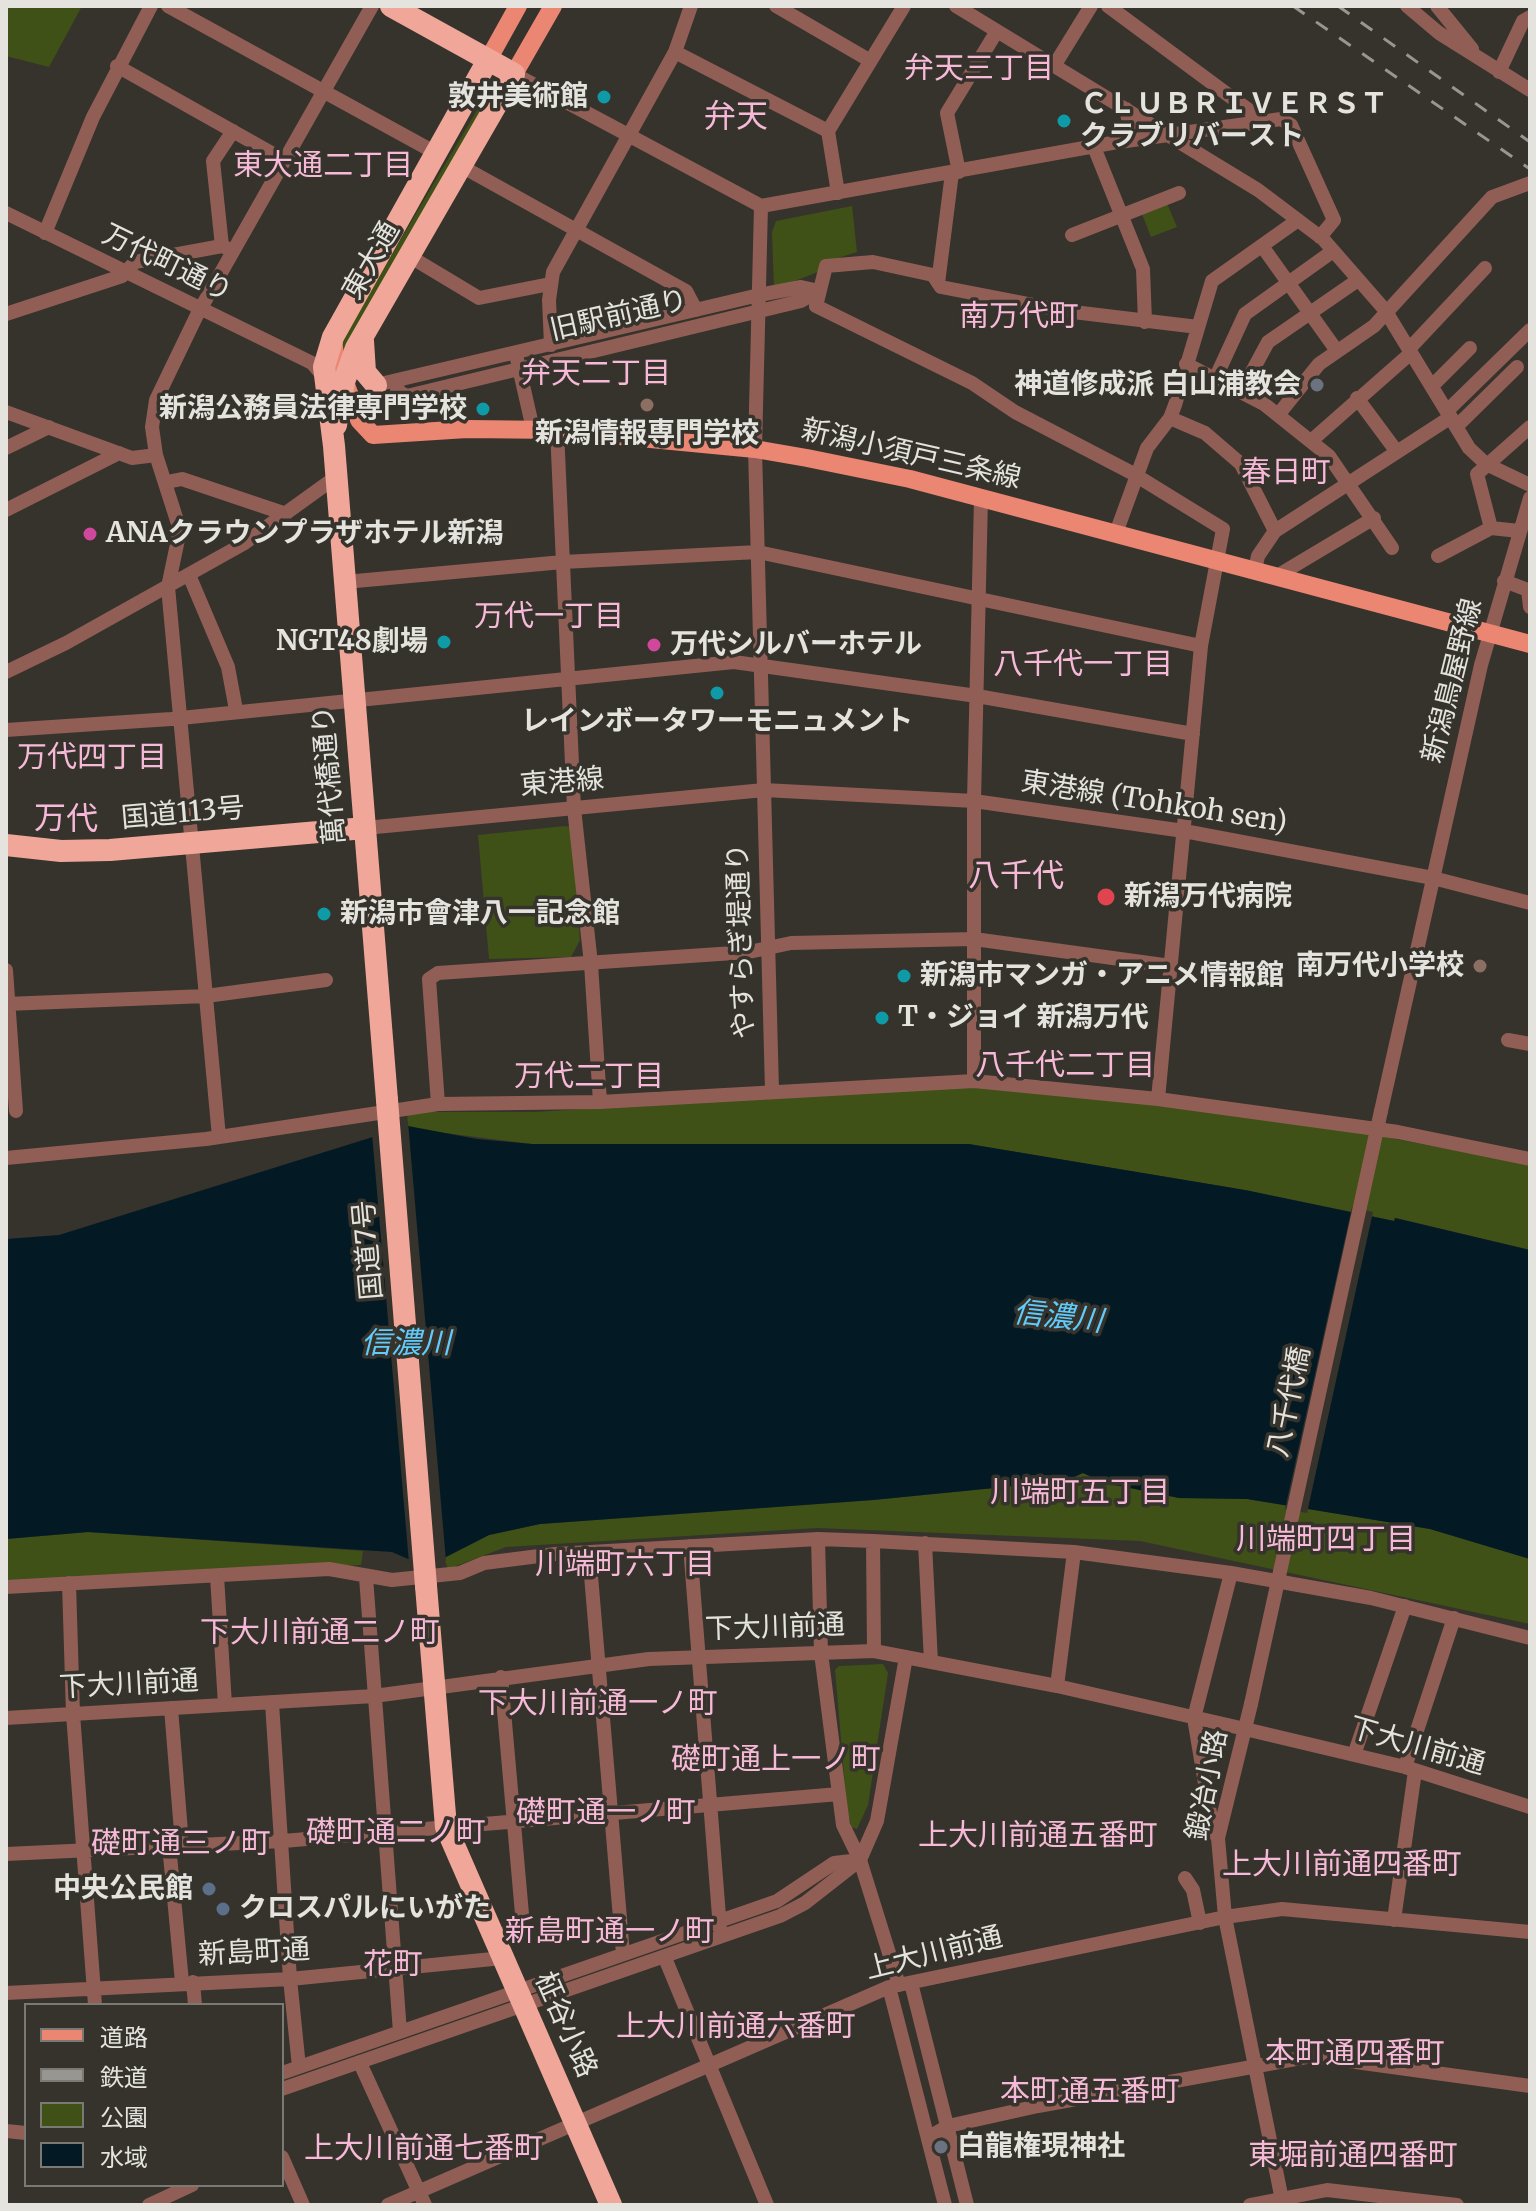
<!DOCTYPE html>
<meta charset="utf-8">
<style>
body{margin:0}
#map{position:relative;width:1536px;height:2211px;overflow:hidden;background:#35332c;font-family:Merriweather,"Noto Sans JP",serif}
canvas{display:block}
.frame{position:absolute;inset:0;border:8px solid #e4e3de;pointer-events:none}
.legend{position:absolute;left:24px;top:2003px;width:260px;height:184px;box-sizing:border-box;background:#35332c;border:2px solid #7b7973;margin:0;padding:10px 14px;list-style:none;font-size:24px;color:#e4e3de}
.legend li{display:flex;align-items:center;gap:16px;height:40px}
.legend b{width:40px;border:2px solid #7b7973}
</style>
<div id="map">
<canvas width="1536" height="2211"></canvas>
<div class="frame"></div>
<ul class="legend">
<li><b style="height:10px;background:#eb8673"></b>道路</li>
<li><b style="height:10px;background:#979690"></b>鉄道</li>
<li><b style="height:22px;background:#3f5116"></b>公園</li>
<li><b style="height:22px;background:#031a25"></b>水域</li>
</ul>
</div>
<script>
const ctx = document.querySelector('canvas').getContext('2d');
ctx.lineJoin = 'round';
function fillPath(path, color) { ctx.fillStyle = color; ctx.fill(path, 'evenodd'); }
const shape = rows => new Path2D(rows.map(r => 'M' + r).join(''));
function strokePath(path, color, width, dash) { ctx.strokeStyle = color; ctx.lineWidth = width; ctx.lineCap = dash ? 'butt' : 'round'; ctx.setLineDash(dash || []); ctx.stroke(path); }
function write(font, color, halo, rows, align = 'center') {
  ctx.font = font + ' Merriweather,"Noto Sans JP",serif'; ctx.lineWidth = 7; ctx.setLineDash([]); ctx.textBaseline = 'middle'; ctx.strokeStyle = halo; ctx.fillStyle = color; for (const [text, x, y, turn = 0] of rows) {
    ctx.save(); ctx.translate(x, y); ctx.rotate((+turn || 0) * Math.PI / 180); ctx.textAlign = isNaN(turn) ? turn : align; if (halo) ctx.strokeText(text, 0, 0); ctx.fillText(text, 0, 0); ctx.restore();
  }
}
const green = shape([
 [6,6,82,6,49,67,6,56],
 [490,88,493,89,347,353,341,350,341,341],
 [1167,203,1177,227,1151,237,1142,214],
 [852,206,857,252,822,263,818,272,774,289,772,232,776,221],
 [565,826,571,827,580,940,571,957,489,959,478,835],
 [961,1086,1025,1090,1304,1122,1530,1164,1530,1250,1396,1218,1395,1221,1245,1190,968,1144,532,1144,413,1129,408,1126,407,1112,535,1112],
 [1083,1473,1105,1483,1179,1498,1247,1499,1430,1529,1530,1559,1530,1624,1140,1541,817,1528,506,1547,448,1569,444,1558,489,1535,540,1524,873,1500,1065,1481],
 [88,1532,363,1551,361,1565,6,1581,6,1539],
 [883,1664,888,1673,868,1805,857,1829,851,1827,847,1809,835,1670,839,1666]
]);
const water = shape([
 [408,1126,477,1139,532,1144,969,1144,1245,1190,1394,1221,1395,1218,1530,1250,1530,1559,1430,1529,1247,1499,1179,1498,1105,1483,1083,1473,1065,1481,873,1500,540,1524,489,1535,444,1558,408,1559,392,1552,88,1532,6,1539,6,1239,59,1235]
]);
const pier = shape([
 [408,1122,446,1561,409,1563,372,1134],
 [1352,1207,1373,1212,1307,1513,1285,1509]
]);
const minor = shape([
 [168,6,436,153],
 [776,6,869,60],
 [956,6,1258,190,1323,239,1385,310,1469,448,1486,464,1530,485],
 [1108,6,1262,120],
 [1407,6,1439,33,1530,90],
 [1437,6,1472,49],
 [675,52,828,131],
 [117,66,284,160],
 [1054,66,1091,6],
 [1499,72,1523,21,1530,17],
 [514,74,761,206,1112,143,1281,119,1291,125,1334,220,1320,237],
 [1112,143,1130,127,1126,109],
 [1094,147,1143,269,1145,322],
 [461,166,686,291,696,310],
 [959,172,947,113,997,31],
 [838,193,828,131,904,6],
 [761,206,755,449,772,1090],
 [6,213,312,363,324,377],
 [45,233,93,117,151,6],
 [1072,235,1179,193],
 [222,246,213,161,233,131],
 [1262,246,1337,351],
 [409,256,479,298,550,284],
 [938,283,952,173],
 [6,314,122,276,135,262,222,246,233,251],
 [551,345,549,300,553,272,675,52,691,6],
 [1409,349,1485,268],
 [517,359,533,429],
 [1186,364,1264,404,1329,456,1392,548],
 [1215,379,1245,314,1333,251],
 [398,380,397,391,407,396,801,301,819,291],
 [376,385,759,295,801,287,819,291],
 [1432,386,1470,348],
 [1241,392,1268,342,1358,280],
 [1357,398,1397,452],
 [1447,411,1530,330],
 [6,412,132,458,156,455],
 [1278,415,1319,364,1374,326,1492,197,1530,183],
 [1170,418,1205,433,1241,464,1275,531],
 [1457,426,1517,367],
 [557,430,574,808,591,964,600,1102],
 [1311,441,1411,353],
 [6,448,49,427],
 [167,482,182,479,286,514],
 [6,510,119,453],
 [1491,528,1477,474,1530,427],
 [1116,533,1147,448,1170,418,1175,405,1212,281,1298,220],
 [1438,556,1491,528,1519,531],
 [1255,570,1258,556,1275,531,1451,417],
 [189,575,228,667,236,710],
 [1277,576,1374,518],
 [1504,581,1528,590,1530,607],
 [345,582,563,562,758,552,1201,646],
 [6,672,66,643,243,544,336,477],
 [6,730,171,719,734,662,977,696,1193,734],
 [365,828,764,790,974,801,1184,831,1433,878,1530,903],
 [6,970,16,1111],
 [6,1004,206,996,326,980],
 [1508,1040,1530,1044],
 [974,1081,974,801,981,498],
 [1158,1099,1201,646,1223,529,1132,473,1015,412,972,383,816,306,826,266,873,262,933,275,941,287,1065,311,1198,327],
 [438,1104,429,979,438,973,749,952,791,943,974,939,1171,966],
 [1381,1111,1481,665,1530,498],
 [219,1137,168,587,180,530,156,455,152,427,156,400,197,315,372,6],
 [6,1158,206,1139,438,1104,600,1102,974,1081,1158,1099,1398,1132,1530,1159],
 [818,1539,821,1653,839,1794,843,1825,860,1860],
 [873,1541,874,1651],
 [925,1543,931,1662],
 [690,1546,720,1929],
 [589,1552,623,1954],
 [217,1576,225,1705],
 [366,1577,400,2032],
 [69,1583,73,1714,95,2005],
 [6,1587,329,1569,392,1580,460,1573,484,1563,555,1554,818,1539,873,1541,1074,1552,1231,1573,1371,1598,1530,1638],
 [1057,1686,1074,1552],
 [272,1703,290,1979,299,2067],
 [1251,1704,1218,1838,1225,1917,1283,2205],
 [171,1708,182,1844],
 [6,1718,374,1696,649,1659,874,1651,1057,1686,1245,1729,1405,1767,1530,1807],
 [1354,1755,1405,1606],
 [1405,1767,1454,1618],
 [1217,1837,1211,1819,1194,1718,1231,1573],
 [169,1845,182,1982],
 [6,1854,283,1841,839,1794],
 [1185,1878,1193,1890,1200,1923],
 [1394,1920,1415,1771],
 [496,1942,519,1922,522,1914,501,1677],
 [665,1958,767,2205],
 [193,1982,195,2005],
 [911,1983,967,2205],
 [899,1985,860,1860,877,1821,906,1657],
 [889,1987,945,2205],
 [6,1993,290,1979,503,1958],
 [360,2063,425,2205],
 [282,2073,777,1901,834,1863,860,1860],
 [282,2089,780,1916,805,1903,860,1860],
 [6,2131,26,2133],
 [929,2137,948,2126,1038,2106,1312,2056,1530,2086],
 [282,2157,303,2205],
 [149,2205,192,2185],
 [388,2205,889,1987,1225,1917,1282,1909,1530,1932],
 [1250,2205,1327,2190,1457,2205]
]);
const major = shape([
 [488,60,518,6],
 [514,74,553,6],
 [333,339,335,355,359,420,373,435,467,429,557,430,755,449,807,458,910,479,1530,644]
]);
const highway = shape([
 [363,341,365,372,376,385],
 [336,425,344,382,356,348,514,74,391,6],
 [6,845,61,851,110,850,365,828],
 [387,1100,334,446,324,367,333,337,488,60],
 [426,1586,446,1827,611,2205]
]);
const rail = shape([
 [1293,6,1530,169],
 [1338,6,1530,142]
]);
const minorBridge = shape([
 [1251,1704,1381,1111]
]);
const highwayBridge = shape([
 [387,1100,426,1586]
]);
const markers = [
 [604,97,8,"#0f9aa8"],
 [1064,121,8,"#0f9aa8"],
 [1317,385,8,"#6b7280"],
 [647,405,8,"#8d6e63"],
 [483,409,8,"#0f9aa8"],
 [90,534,8,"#d1479c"],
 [444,642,8,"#0f9aa8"],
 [654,645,8,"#d1479c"],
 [717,693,8,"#0f9aa8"],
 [1106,897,10,"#e0444e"],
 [324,914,8,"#0f9aa8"],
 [1480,966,8,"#8d6e63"],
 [904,976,8,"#0f9aa8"],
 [882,1018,8,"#0f9aa8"],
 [209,1889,8,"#5c6f8a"],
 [223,1909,8,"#5c6f8a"],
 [941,2147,8,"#6b7280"]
];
const poiNames = [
 ["敦井美術館",588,97,"right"],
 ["ＣＬＵＢＲＩＶＥＲＳＴ",1080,105],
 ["クラブリバースト",1080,137],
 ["神道修成派 白山浦教会",1301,385,"right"],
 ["新潟公務員法律専門学校",467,409,"right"],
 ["新潟情報専門学校",647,434,"center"],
 ["ANAクラウンプラザホテル新潟",106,534],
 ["NGT48劇場",428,642,"right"],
 ["万代シルバーホテル",670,645],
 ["レインボータワーモニュメント",717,722,"center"],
 ["新潟万代病院",1124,897],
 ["新潟市會津八一記念館",340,914],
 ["南万代小学校",1464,966,"right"],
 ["新潟市マンガ・アニメ情報館",920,976],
 ["T・ジョイ 新潟万代",898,1018],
 ["中央公民館",193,1889,"right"],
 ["クロスパルにいがた",239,1909],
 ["白龍権現神社",957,2147]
];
const streetNames = [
 ["東大通",372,261,-60],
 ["万代町通り",167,264,26],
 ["旧駅前通り",619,316,-13],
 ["新潟小須戸三条線",911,455,13],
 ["新潟鳥屋野線",1453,681,-76],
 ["萬代橋通り",330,775,-95],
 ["東港線",562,783,-5],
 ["東港線 (Tohkoh sen)",1154,803,9],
 ["国道113号",183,814,-5],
 ["やすらぎ堤通り",742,941,-92],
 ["国道7号",369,1250,-95],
 ["八千代橋",1290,1402,-78],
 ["下大川前通",775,1628,-2],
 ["下大川前通",129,1685,-3],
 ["下大川前通",1417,1747,16],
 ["鍛冶小路",1208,1785,-79],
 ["新島町通",254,1953,-3],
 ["上大川前通",934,1954,-14],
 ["柾谷小路",565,2025,66]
];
const neighbourhoodNames = [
 ["弁天三丁目",979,70],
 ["東大通二丁目",323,167],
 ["南万代町",1019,318],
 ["弁天二丁目",596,375],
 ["春日町",1286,474],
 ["万代一丁目",549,618],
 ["八千代一丁目",1083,666],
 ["万代四丁目",92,759],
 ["八千代二丁目",1065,1067],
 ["万代二丁目",589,1078],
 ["川端町五丁目",1080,1494],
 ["川端町四丁目",1326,1541],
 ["川端町六丁目",625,1566],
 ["下大川前通二ノ町",320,1634],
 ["下大川前通一ノ町",598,1705],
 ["礎町通上一ノ町",776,1761],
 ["礎町通一ノ町",606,1814],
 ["礎町通二ノ町",396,1834],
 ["上大川前通五番町",1038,1837],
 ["礎町通三ノ町",181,1845],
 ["上大川前通四番町",1342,1866],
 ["新島町通一ノ町",610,1933],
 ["花町",393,1966],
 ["上大川前通六番町",736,2028],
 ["本町通四番町",1355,2055],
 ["本町通五番町",1090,2093],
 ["上大川前通七番町",424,2150],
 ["東堀前通四番町",1353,2157]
];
const waterNames = [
 ["信濃川",1058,1318,6],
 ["信濃川",406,1345]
];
const quarterNames = [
 ["弁天",736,118],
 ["万代",66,820],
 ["八千代",1016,877]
];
fillPath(green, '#3f5116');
fillPath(water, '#031a25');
fillPath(pier, '#35332c');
strokePath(minor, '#905e55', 14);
strokePath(major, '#eb8673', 18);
strokePath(highway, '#f0a799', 22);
strokePath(rail, '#979690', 3, [14, 14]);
strokePath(minorBridge, '#905e55', 14);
strokePath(highwayBridge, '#f0a799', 22);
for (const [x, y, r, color] of markers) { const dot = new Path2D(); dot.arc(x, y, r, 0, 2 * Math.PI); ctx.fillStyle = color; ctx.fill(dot); strokePath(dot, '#35332c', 3); }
write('bold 28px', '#e4e3de', '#35332c', poiNames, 'left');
write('28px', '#e4e3de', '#35332c', streetNames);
write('30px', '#f6b9d7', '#35332c', neighbourhoodNames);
write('italic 30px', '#61ccfc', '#35332c', waterNames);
write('32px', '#f6b9d7', '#35332c', quarterNames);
</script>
